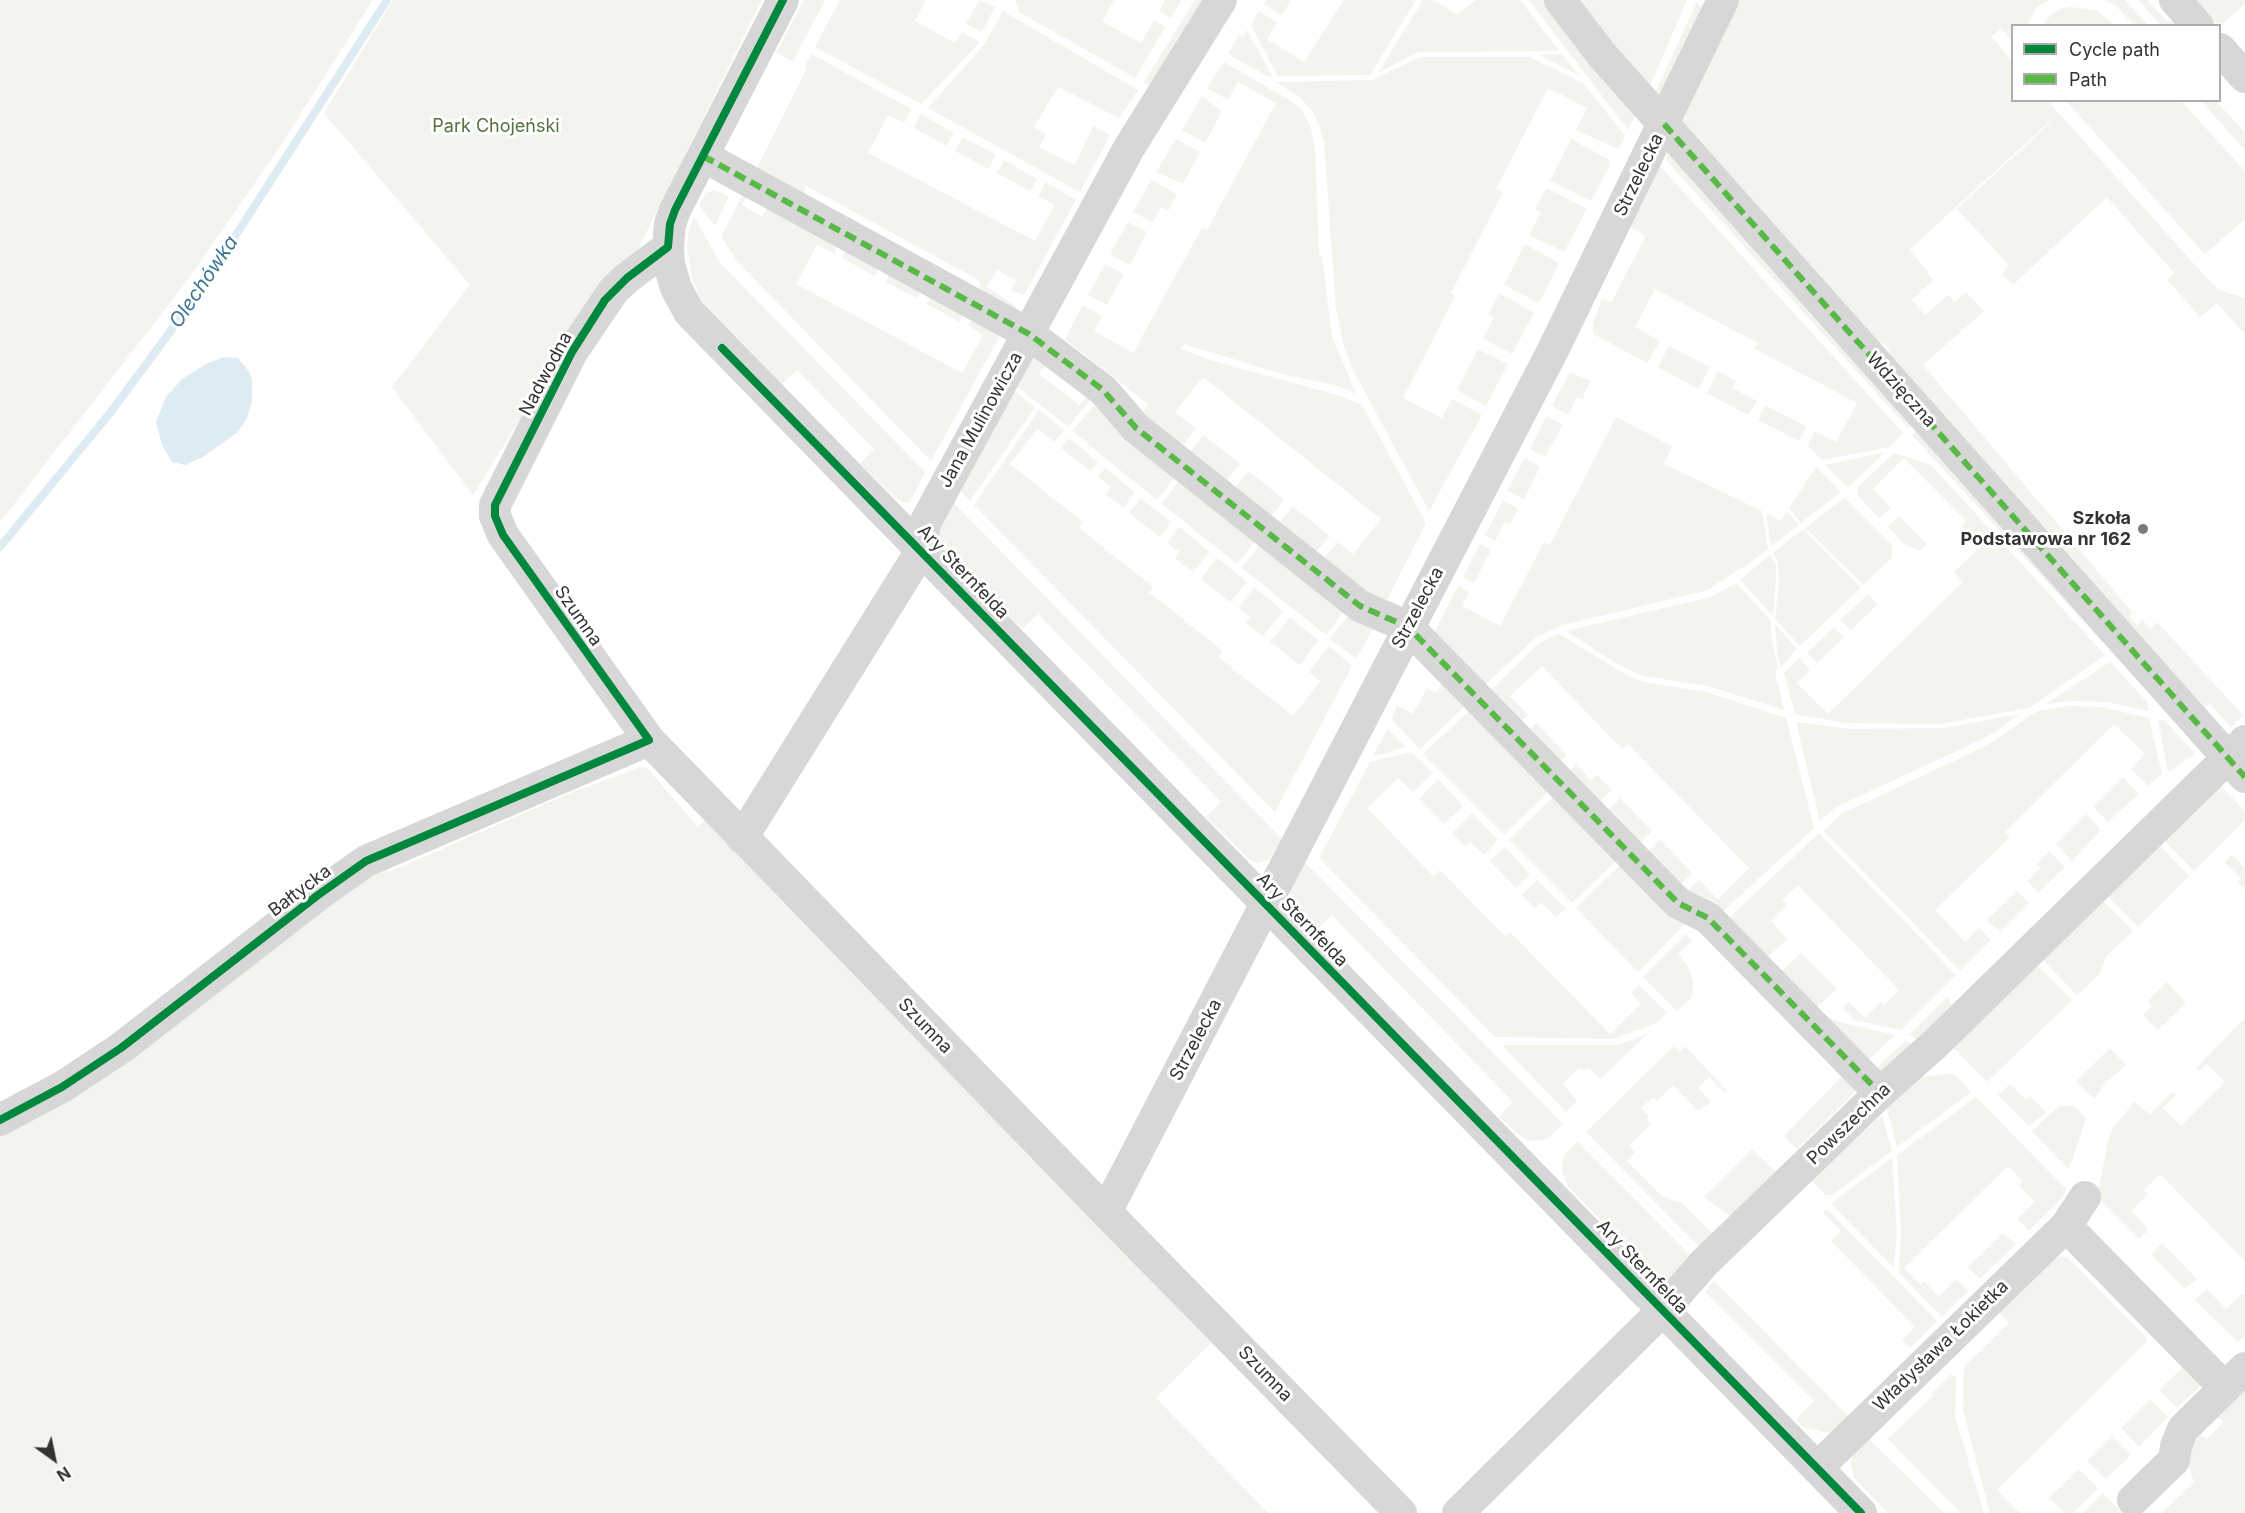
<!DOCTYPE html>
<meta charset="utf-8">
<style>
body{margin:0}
#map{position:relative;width:2245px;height:1513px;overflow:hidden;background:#fff;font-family:Inter,sans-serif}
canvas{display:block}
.legend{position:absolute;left:2011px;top:24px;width:210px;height:78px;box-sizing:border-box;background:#fff;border:2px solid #adadad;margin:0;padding:8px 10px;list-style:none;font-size:18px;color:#333}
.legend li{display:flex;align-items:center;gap:12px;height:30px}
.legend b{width:30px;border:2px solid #adadad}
.north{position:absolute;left:24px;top:1429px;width:60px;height:60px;-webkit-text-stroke:4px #fff;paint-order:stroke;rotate:147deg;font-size:16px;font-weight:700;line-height:24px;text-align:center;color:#333}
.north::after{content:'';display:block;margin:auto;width:21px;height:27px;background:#333;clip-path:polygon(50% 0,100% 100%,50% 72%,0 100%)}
</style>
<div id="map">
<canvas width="2245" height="1513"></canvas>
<ul class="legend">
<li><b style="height:8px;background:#00873e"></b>Cycle path</li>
<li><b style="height:8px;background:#58b947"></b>Path</li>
</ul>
<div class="north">N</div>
</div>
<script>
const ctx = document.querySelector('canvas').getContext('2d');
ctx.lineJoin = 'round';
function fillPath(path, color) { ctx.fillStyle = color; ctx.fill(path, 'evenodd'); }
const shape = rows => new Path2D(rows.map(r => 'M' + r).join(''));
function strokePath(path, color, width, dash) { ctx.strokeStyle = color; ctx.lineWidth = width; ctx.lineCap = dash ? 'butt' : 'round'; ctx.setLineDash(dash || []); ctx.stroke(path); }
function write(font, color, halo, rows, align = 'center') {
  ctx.font = font + ' Inter,sans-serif'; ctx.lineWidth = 6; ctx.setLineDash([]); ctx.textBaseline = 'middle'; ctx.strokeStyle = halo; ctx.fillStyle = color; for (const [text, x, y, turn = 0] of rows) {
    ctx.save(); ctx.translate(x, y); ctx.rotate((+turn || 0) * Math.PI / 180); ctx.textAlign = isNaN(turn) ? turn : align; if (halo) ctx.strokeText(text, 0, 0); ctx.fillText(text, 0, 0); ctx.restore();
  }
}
const green = shape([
 [0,0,373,0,279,148,187,281,0,522],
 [393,0,762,0,637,251,537,392,473,495,392,387,470,285,324,113],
 [804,0,825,0,793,61,776,53],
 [840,0,926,0,915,21,955,43,962,32,980,42,921,104,815,47],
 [979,0,995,7,982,32,966,24],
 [1015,0,1114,0,1102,21,1141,43,1154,20,1165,27,1135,78,1019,12],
 [1165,0,1181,0,1171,18,1159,11],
 [1195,0,1207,0,1152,87,1144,82],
 [1267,0,1291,0,1282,15,1264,4],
 [1344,0,1416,0,1370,75,1278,76,1251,25,1259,11,1277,23,1267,39,1304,62],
 [1423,0,1434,0,1457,15,1476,0,1520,0,1559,51,1418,52,1378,73],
 [1529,0,1549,0,1638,109,1628,130],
 [1569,0,1687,0,1647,93],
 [1734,0,2049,0,2037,7,2027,25,2012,26,2012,41,2001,28,1992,37,2012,61,2012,100,2048,101,2212,284,2224,292,2245,298,2245,334,2217,303,2200,317,2167,280,2174,273,2107,197,2013,285,2003,275,2008,264,1957,209,2050,123,2049,122,1909,250,1928,271,1927,273,1933,280,1912,300,1925,315,1948,295,1955,302,1966,292,1984,311,1923,365,2133,613,2130,617,2137,625,2142,619,2150,629,2157,622,2243,715,2231,727,2210,704,2203,709,1884,355,1890,350,1882,342,1875,348,1680,127,1682,112],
 [2105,0,2125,0,2148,25,2134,25,2116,6],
 [2138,0,2147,0,2167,21,2180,20,2178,25,2161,25],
 [2191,0,2245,0,2245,4,2222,24,2212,22],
 [1697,2,1708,17,1668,97,1653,97],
 [2071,7,2096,10,2114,25,2043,25,2048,18,2059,9],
 [1003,11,1138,90,1119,118,1058,87,1034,127,1046,134,1039,147,1075,165,1093,126,1110,135,1080,192,928,108,984,45],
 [1247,30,1272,76,1268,77,1228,54,1239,35,1243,37],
 [812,54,911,109,904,123,888,115,868,153,1035,241,1055,205,1038,196,1046,182,1076,200,1024,295,1011,290,1016,281,997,270,986,287,1016,306,1012,315,980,298,980,281,805,185,804,202,754,174,807,68,804,66],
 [1562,54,1580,76,1539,55],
 [1420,57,1530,57,1584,84,1625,136,1618,149,1576,130,1587,108,1548,88,1496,189,1503,192,1451,293,1455,296,1403,398,1442,418,1452,399,1482,415,1429,511,1353,370,1343,343,1336,308,1324,143,1320,128,1313,112,1300,97,1276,82,1372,80],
 [1224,62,1289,100,1301,109,1310,125,1315,148,1319,254,1322,256,1332,336,1356,394,1335,385,1286,375,1184,344,1181,349,1210,360,1337,395,1362,405,1426,523,1383,608,1320,563,1338,542,1353,554,1381,519,1203,377,1175,412,1196,429,1178,450,1141,421,1146,414,1143,411,1148,404,1065,339,1083,305,1102,316,1094,331,1133,353,1202,228,1207,230,1276,103,1238,82,1228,100,1207,88],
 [1202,96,1222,111,1205,143,1182,130],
 [2066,101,2181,101,2245,171,2245,219,2205,254],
 [2201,101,2216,101,2245,132,2245,150],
 [921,114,954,133,946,146,914,128],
 [963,137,996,155,988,169,955,151],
 [1176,139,1200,152,1183,184,1156,172],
 [1571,139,1608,159,1610,165,1591,201,1550,181],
 [1670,145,1917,419,1908,428,1666,160],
 [1004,160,1037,179,1030,191,997,173],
 [1659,165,1903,433,1889,447,1822,460,1808,446,1814,431,1836,442,1857,403,1755,349,1758,343,1655,289,1635,327,1660,341,1647,363,1593,334,1593,323,1602,299,1611,303,1646,236,1628,226],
 [1151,180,1177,194,1168,211,1161,207,1153,222,1133,212],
 [1546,188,1587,209,1564,252,1529,235,1541,213,1535,209],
 [714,190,729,196,715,226,699,205,705,193],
 [745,190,749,192,742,205,762,217,770,204,834,236,835,254,817,245,796,284,962,373,983,335,968,326,975,314,1002,332,931,461,736,260,721,237],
 [694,217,721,264,925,472,909,503,898,500,860,464,874,449,797,370,782,384,702,302,692,279,687,246,689,230],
 [1128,222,1147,232,1130,265,1110,254],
 [1525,244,1559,263,1539,303,1504,285],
 [848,245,881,263,875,276,842,258],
 [1105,264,1124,274,1107,305,1088,295],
 [892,269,925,287,916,298,886,282],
 [935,291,966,309,959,322,927,304],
 [1499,293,1534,313,1512,354,1483,339,1494,317,1489,314],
 [1033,345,1051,358,1039,374,1079,405,1092,391,1095,394,1068,427,1013,383],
 [1669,346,1710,367,1698,389,1658,367],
 [1478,349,1508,364,1486,406,1457,390],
 [1718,371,1736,381,1733,388,1757,401,1748,415,1707,393],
 [1570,372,1591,381,1583,395,1585,400,1577,397,1568,415,1552,406],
 [1011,388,1035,407,970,501,956,486],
 [1765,405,1807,427,1799,441,1758,420],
 [1094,406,1178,473,1157,500,1072,431],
 [1039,410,1064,430,1054,442,1037,429,1010,464,1083,522,1079,528,1153,587,1149,592,1223,651,1218,657,1293,716,1320,681,1309,672,1329,646,1352,666,1275,812,974,505],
 [1546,416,1563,425,1545,457,1530,449],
 [1616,417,1672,446,1664,464,1762,511,1768,549,1743,568,1742,567,1708,590,1563,625,1536,637,1481,689,1432,638,1458,586,1469,592,1462,606,1500,626,1544,542,1550,545],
 [1922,425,2171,717,1912,435],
 [1204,435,1240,464,1222,485,1186,457],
 [1069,438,1098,462,1090,471,1061,448],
 [1881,453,1884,453,1848,487,1825,465],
 [1894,453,1931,465,2105,655,2029,708,1939,724,1845,723,1795,714,1784,673,1799,658,1810,670,1797,683,1828,714,1963,582,1954,572,1981,546,1962,526,1966,521,1904,458,1873,489,1891,508,1879,518,1858,496,1858,487],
 [1525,458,1540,467,1524,499,1507,491],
 [1816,467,1841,492,1801,523,1789,508],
 [1105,468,1135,492,1123,508,1106,495,1111,487,1098,477],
 [1249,471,1284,500,1267,521,1231,492],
 [1183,475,1259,536,1237,564,1162,504],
 [1845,498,1892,545,1892,557,1863,585,1805,528],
 [950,499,1282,839,1270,859,1257,863,1251,861,1206,817,1221,802,1038,614,1022,629,956,564,944,550,938,532],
 [1141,499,1171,522,1160,537,1129,513],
 [1503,500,1518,509,1510,525,1505,522,1495,541,1485,535],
 [1293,507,1330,536,1312,557,1275,527],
 [1787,511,1799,525,1771,546,1766,513,1780,521],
 [1899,516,1927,544,1920,551,1904,544,1888,526],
 [1179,527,1210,552,1193,572,1175,559,1179,552,1167,543],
 [1803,529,1861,587,1800,646,1775,619,1779,580,1778,561,1773,553],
 [1263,540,1347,607,1326,635,1242,568],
 [1480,544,1491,550,1474,583,1463,577],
 [1770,555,1776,565,1776,576,1773,616,1740,580],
 [1217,558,1247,582,1230,602,1201,579],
 [1736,583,1771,621,1771,636,1778,668,1775,671,1784,710,1708,686,1643,676,1617,664,1566,631,1711,597],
 [1254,587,1283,611,1263,636,1246,623,1250,617,1238,608],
 [1868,594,1877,605,1851,630,1840,620],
 [1352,610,1376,624,1356,659,1330,639],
 [1290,617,1318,640,1300,665,1270,642],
 [1775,624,1797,649,1781,667,1777,653],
 [1834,627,1844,637,1817,663,1807,653],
 [1559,634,1628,676,1643,682,1706,692,1786,718,1814,828,1719,915,1682,896,1699,880,1718,899,1749,868,1628,744,1622,749,1542,666,1510,696,1528,715,1516,725,1487,694,1539,643],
 [2110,662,2147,702,2149,711,2108,702,2070,701,2046,704],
 [1443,680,1467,704,1420,749,1392,720,1397,705,1413,714,1427,688,1436,693],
 [2069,706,2100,707,2149,718,2162,774,2148,786,2131,769,2145,754,2114,724,2005,832,2010,837,1935,910,1965,942,1979,928,1991,940,1960,971,1824,831,1841,814,1986,746,2037,711],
 [1472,708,1551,789,1504,835,1423,754],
 [2020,714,1989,736,1836,807,1820,821,1796,722,1850,729,1945,728],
 [2158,720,2164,720,2194,752,2192,756,2168,772],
 [1536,723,1567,755,1557,764,1526,733],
 [1388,729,1406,747,1372,757],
 [1411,752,1433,773,1413,792,1398,778,1367,808,1433,876,1440,870,1505,936,1510,932,1610,1034,1641,1004,1631,993,1639,985,1667,1013,1656,1023,1613,1039,1495,1037,1319,858,1370,762],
 [1576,764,1591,780,1597,775,1612,790,1596,805,1566,774],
 [640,767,648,769,697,826,707,819,1211,1343,1156,1398,1268,1513,0,1513,0,1131,380,866,389,872,565,795],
 [2123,777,2139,794,2108,822,2093,807],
 [1438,779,1463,806,1444,824,1419,799],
 [2216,780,2245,811,2245,820,2194,871,2161,837],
 [1556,794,1620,857,1572,903,1509,840],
 [1620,798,1652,831,1637,846,1604,814],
 [1472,813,1498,840,1484,855,1470,842,1465,846,1452,833],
 [2086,814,2101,830,2072,861,2056,844],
 [1819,833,1956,975,1901,1030,1855,1020,1843,1008,1849,1002,1865,1018,1881,1002,1884,1005,1899,990,1798,885,1782,900,1787,905,1771,921,1787,939,1764,961,1725,922],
 [1660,839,1692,873,1677,888,1645,855],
 [2155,841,2189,876,2138,927,2103,892],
 [1505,847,1530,874,1516,888,1490,861],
 [2049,851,2065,867,2038,893,2027,881,2040,868,2036,864],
 [2232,854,2245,868,2245,890,2237,882,2241,878,2224,862],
 [1301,858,1563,1124,1549,1137,1543,1140,1530,1141,1519,1135,1499,1116,1513,1102,1332,915,1317,929,1299,909,1290,895,1289,887],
 [1623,862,1675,920,1679,917,1685,924,1638,972,1576,908],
 [1537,880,1566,909,1556,917,1541,902,1535,908,1522,895],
 [2017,891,2029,903,2000,932,1987,920],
 [2098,896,2133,931,2106,956,2099,975,2077,995,2038,955],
 [1686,934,1692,941,1678,954,1689,968,1693,982,1692,997,1677,1011,1643,977],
 [1801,953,1837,989,1812,1011,1777,975],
 [2033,961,2072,1000,1987,1082,1949,1043],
 [2167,982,2186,1003,2158,1030,2143,1015,2152,1006,2147,1001],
 [1948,996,1954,1016,1925,1043,1909,1035],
 [1829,1018,1847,1024,1895,1035,1864,1064,1824,1024],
 [2245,1018,2245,1261,2160,1174,2144,1190,2148,1194,2131,1211,2149,1230,2139,1239,2097,1197,2108,1142,2113,1128,2134,1102,2150,1114,2173,1091,2176,1095,2163,1108,2181,1126,2225,1082,2207,1064,2199,1071,2196,1068],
 [1647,1034,1600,1079,1589,1068,1583,1071,1579,1068,1563,1083,1577,1101,1566,1112,1502,1045,1618,1045],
 [1905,1041,1921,1048,1883,1084,1872,1072],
 [1674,1046,1679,1052,1685,1046,1727,1091,1725,1093,1709,1077,1698,1088,1711,1102,1698,1111,1673,1085,1657,1101,1653,1097,1641,1108,1649,1117,1647,1119,1651,1124,1629,1146,1635,1152,1627,1161,1662,1196,1683,1204,1717,1238,1704,1252,1586,1132],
 [2110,1048,2126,1065,2106,1082,2094,1099,2076,1081],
 [1845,1073,1860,1087,1797,1149,1784,1136],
 [1948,1073,1955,1075,1971,1092,1897,1147,1886,1105,1913,1079],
 [2010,1084,2026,1100,2030,1096,2046,1112,2029,1126,1998,1095],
 [1976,1097,2066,1189,2062,1198,2029,1231,2017,1219,2035,1202,2019,1186,2023,1181,2008,1166,1904,1268,1920,1284,1924,1281,1939,1297,1956,1279,1968,1291,1942,1317,1899,1273,1901,1232,1897,1155],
 [2059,1106,2074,1106,2086,1118,2069,1170,2032,1131],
 [1882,1115,1892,1151,1832,1195,1825,1195,1811,1180],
 [1577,1141,1696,1261,1663,1286,1568,1186,1562,1171,1563,1157],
 [1752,1149,1780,1176,1735,1219,1704,1197],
 [1892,1158,1897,1232,1894,1268,1832,1205,1834,1201],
 [1827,1209,1937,1321,1910,1348,1902,1340,1915,1327,1831,1241,1841,1231,1823,1213],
 [2003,1233,2016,1244,1980,1279,1968,1267],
 [2162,1243,2197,1279,2185,1289,2151,1254],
 [2058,1257,2067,1257,2147,1338,2146,1342,1997,1490,2020,1513,1990,1513,1963,1410,1964,1367,2009,1323,1995,1308,2044,1262],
 [1714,1281,1850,1418,1838,1428,1829,1433,1803,1427,1796,1419,1814,1401,1705,1292],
 [2207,1289,2226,1309,2243,1293,2245,1295,2245,1336,2238,1342,2195,1300],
 [2184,1366,2198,1379,2199,1387,2177,1408,2159,1390],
 [1951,1374,1956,1378,1955,1417,1984,1513,1961,1513,1888,1439,1933,1396,1931,1394],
 [2245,1386,2245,1513,2162,1513,2194,1482,2189,1467,2190,1451,2200,1434,2207,1439,2223,1422,2217,1416],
 [2150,1399,2168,1417,2139,1447,2121,1428],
 [1864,1434,1944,1513,1888,1513,1855,1479,1851,1465,1853,1448],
 [2112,1436,2131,1455,2106,1479,2087,1461],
 [2079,1469,2098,1488,2073,1513,2065,1513,2049,1498],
 [2103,1493,2122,1513,2083,1513]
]);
const water = shape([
 [224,357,238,358,248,370,252,379,252,401,247,418,238,432,203,457,185,465,172,462,162,445,156,422,166,397,182,379,206,364]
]);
const stream = shape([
 [0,547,110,413,198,294,387,0]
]);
const minor = shape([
 [783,0,675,210,670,224,668,247,669,264,676,288,689,312,1861,1513],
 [1560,0,1602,55,2245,777],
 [2175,0,2198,26],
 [2220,49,2245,77],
 [703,156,1029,334,1103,390,1136,428,1360,606,1408,627,1678,903,1708,918,1880,1093],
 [668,247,627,278,614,290,572,352,495,505,495,516,503,535,649,740,1106,1212,1401,1513],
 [742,838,921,551,925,523,1129,148,1221,0],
 [0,1120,62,1087,121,1048,318,895,366,861,649,740],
 [2085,1197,2066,1226,2225,1388],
 [1106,1212,1553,350,1723,0],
 [1817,1468,2066,1226],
 [2133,1500,2174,1460,2176,1446,2183,1429,2245,1368],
 [1458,1513,1663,1310,1704,1263,1880,1093,1935,1044,2245,741]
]);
const quiet = shape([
 [1664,124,2245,777],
 [703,156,1029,334,1103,390,1136,428,1360,606,1408,627,1678,903,1708,918,1880,1093]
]);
const cycleway = shape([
 [722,348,1861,1513],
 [0,1120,62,1087,121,1048,318,895,366,861,649,740,503,535,495,516,495,505,572,352,605,300,627,278,668,247,670,224,675,210,783,0]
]);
const markers = [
 [2143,529,6,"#7a7a7a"]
];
const parkNames = [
 ["Park Chojeński",496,127]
];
const streetNames = [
 ["Strzelecka",1639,175,-64],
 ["Nadwodna",546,374,-62],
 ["Wdzięczna",1901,390,48],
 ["Jana Mulinowicza",981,420,-61],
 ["Ary Sternfelda",963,572,46],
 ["Strzelecka",1418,608,-62],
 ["Szumna",578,616,55],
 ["Bałtycka",300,891,-37],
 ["Ary Sternfelda",1302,920,46],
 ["Szumna",925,1026,46],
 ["Strzelecka",1196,1040,-62],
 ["Powszechna",1849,1124,-44],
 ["Ary Sternfelda",1642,1267,46],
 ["Władysława Łokietka",1941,1346,-44],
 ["Szumna",1265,1374,46]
];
const poiNames = [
 ["Szkoła",2131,519],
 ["Podstawowa nr 162",2131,540]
];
const waterNames = [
 ["Olechówka",204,282,-56]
];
fillPath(green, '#f1f5ed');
fillPath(water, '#ddebf3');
strokePath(stream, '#ddebf3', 8);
strokePath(minor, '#d7d7d7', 32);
strokePath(quiet, '#58b947', 6, [12, 6]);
strokePath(cycleway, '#00873e', 8);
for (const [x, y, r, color] of markers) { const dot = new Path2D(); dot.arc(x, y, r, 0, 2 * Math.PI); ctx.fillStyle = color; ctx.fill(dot); strokePath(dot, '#fff', 2); }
write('18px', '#56703f', '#fff', parkNames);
write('18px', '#333', '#fff', streetNames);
write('bold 18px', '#333', '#fff', poiNames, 'right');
write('italic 20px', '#3f7597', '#fff', waterNames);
</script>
